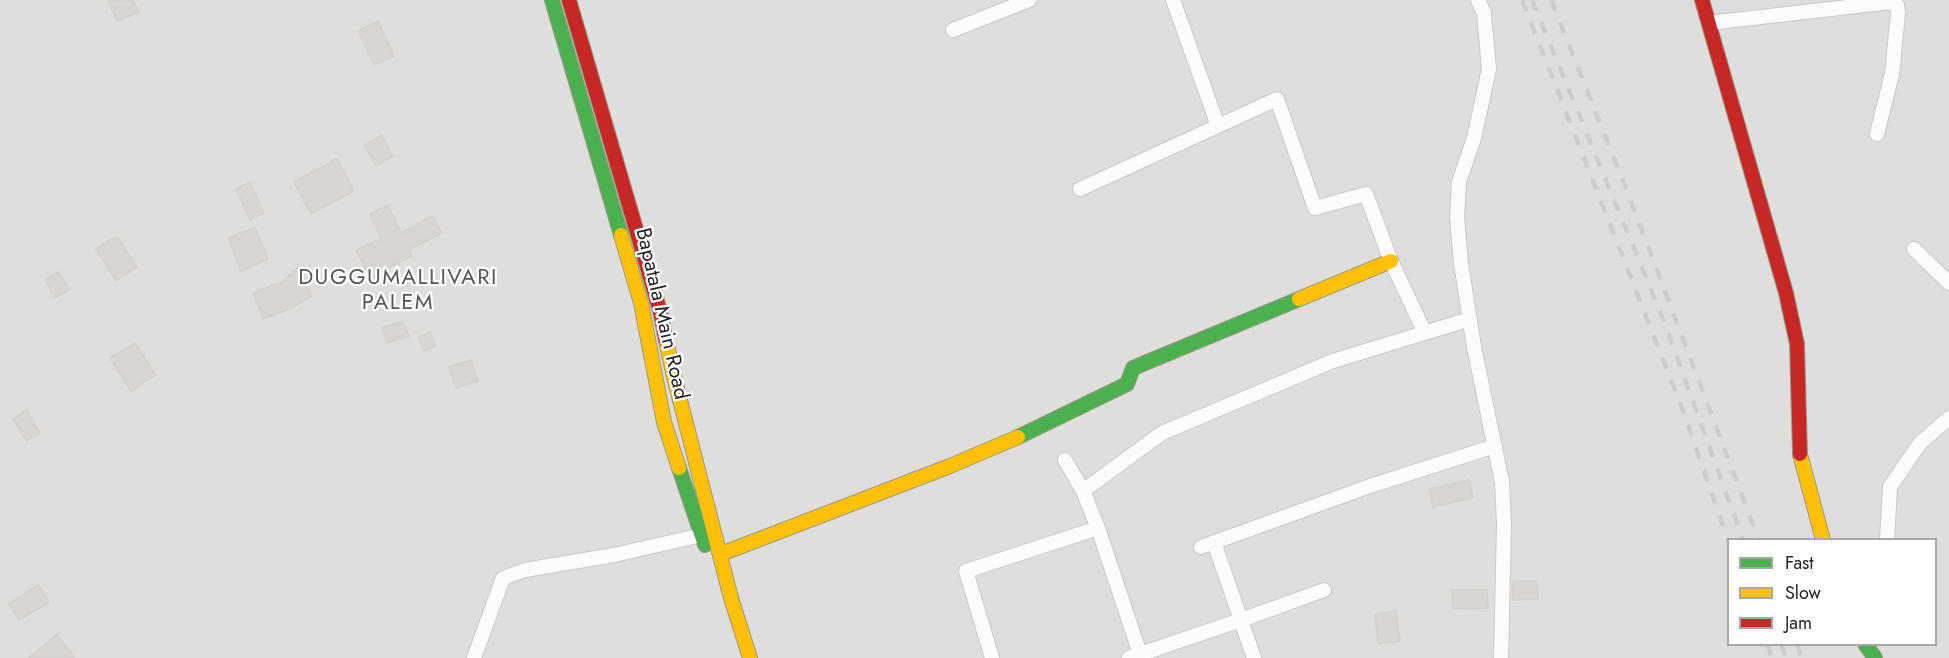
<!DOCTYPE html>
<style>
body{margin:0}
#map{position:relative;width:1949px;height:658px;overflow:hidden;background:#f0eeeb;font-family:Jost,sans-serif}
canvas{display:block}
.legend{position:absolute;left:1727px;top:538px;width:210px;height:108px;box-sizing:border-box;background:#fff;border:2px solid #a7a7a7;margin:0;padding:8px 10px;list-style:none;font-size:18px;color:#222}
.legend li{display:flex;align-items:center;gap:12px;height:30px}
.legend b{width:30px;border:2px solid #a7a7a7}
</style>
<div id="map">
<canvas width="1949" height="658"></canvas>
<ul class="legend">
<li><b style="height:8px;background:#4caf50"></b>Fast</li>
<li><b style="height:8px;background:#ffc107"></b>Slow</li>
<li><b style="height:8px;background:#c62828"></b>Jam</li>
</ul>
</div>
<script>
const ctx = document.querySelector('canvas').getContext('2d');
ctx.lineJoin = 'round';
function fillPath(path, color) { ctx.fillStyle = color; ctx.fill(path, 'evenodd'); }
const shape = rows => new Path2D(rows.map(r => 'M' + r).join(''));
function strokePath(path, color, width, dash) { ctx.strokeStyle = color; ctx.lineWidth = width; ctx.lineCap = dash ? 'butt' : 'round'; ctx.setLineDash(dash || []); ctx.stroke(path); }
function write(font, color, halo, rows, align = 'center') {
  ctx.font = font + ' Jost,sans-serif'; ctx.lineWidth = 4.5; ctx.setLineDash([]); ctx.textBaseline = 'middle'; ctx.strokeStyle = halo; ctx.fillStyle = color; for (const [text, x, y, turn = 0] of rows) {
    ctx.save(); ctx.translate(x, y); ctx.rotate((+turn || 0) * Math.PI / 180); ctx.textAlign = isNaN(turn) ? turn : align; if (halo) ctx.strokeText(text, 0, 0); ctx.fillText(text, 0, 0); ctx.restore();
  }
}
const residential = shape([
 [0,0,1949,0,1949,658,0,658],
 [1728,540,1936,540,1936,644,1728,644]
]);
const building = shape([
 [108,0,133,0,139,12,117,21,108,0],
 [378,21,394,56,374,65,358,31,378,21],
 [382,135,393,156,376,166,364,145,382,135],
 [337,159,354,191,311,214,294,182,337,159],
 [250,182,264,213,250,220,236,189,250,182],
 [388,205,401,233,433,216,442,233,409,250,412,256,381,271,382,273,370,279,356,250,381,239,370,214,388,205],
 [255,227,268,259,241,271,228,238,255,227],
 [117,236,137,267,116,281,96,249,117,236],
 [297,268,312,296,289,309,263,319,253,293,278,283,279,284,297,268],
 [59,272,69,290,54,298,45,279,59,272],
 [403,321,409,336,387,343,382,328,403,321],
 [430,332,436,346,424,351,418,337,430,332],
 [135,343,156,375,131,391,110,358,135,343],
 [471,360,478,381,456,388,449,367,471,360],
 [27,410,40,433,26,441,13,419,27,410],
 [1469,480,1473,498,1433,507,1429,489,1469,480],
 [1513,581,1537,581,1538,599,1513,600,1513,581],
 [38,585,49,602,19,620,9,604,38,585],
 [1487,589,1488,608,1453,609,1452,590,1487,589],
 [1396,611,1400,641,1378,644,1375,614,1396,611],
 [57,634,74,658,29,658,57,634]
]);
const street = shape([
 [1173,0,1218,126],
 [1478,0,1484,13,1489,69,1474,138,1459,182,1457,217,1461,263,1474,347,1502,482,1504,524,1501,658],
 [1709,23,1891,2,1897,5,1898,13,1892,74,1877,134],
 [953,30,1029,0],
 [1080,189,1277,99,1315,208,1366,194,1391,261,1425,333],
 [1914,249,1949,283],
 [1065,460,1083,491,1098,528,1140,654],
 [1083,491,1162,433,1333,361,1470,319],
 [1887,540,1890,487,1920,443,1949,418],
 [1214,542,1254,658],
 [1201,547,1370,486,1495,446],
 [474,658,503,578,525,570,614,555,702,535,709,532],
 [992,658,966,571,1098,528],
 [1129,658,1241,620,1324,590]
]);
const fast = shape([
 [552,0,621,235],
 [1018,437,1127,384,1133,368,1299,299],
 [679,468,705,545],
 [1865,644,1875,658]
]);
const slow = shape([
 [621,235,641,303,664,422,679,468],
 [1299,299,1391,261],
 [666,341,674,377,731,598,750,658],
 [1800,454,1823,540],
 [721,554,950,466,1018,437]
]);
const jam = shape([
 [569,0,660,311,666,341],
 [1702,0,1786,293,1797,344,1800,454]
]);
const rail = shape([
 [1522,0,1682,408,1728,540],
 [1532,0,1665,324,1743,540],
 [1551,0,1627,191,1759,540],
 [1767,644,1772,658],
 [1781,644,1786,658],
 [1797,644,1801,658]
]);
const streetNames = [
 ["Bapatala Main Road",661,314,77]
];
const neighbourhoodNames = [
 ["DUGGUMALLIVARI",398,279],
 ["PALEM",398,304]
];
fillPath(residential, '#dfdedc');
fillPath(building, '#d7d4d2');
strokePath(building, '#d3d0cc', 1.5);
strokePath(street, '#c9c8c7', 16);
strokePath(fast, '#999a82', 16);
strokePath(slow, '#999a82', 16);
strokePath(jam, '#999a82', 16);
strokePath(street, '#fdfcfc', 14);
strokePath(fast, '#4caf50', 14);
strokePath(slow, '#ffc107', 14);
strokePath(jam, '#c62828', 14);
strokePath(rail, '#ccc', 4.5, [12, 12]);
write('21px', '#222', '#fff', streetNames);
ctx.letterSpacing = '1.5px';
write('22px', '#555', '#fff', neighbourhoodNames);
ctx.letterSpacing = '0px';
</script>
